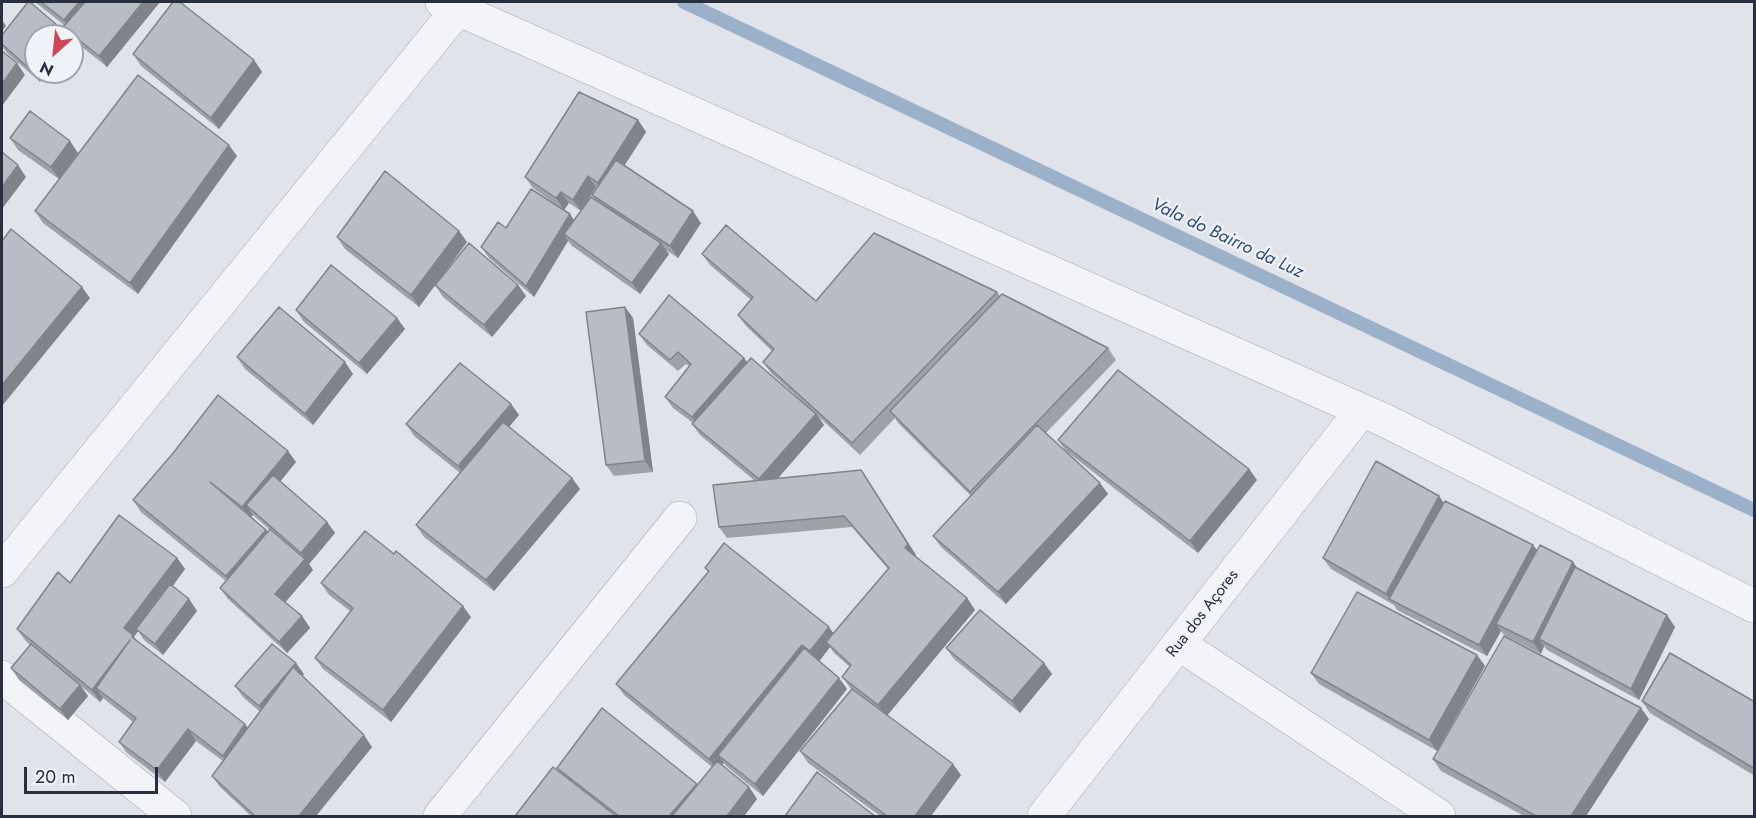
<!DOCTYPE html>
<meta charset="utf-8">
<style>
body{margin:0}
#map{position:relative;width:1756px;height:818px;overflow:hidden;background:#e0e3e9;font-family:Jost,sans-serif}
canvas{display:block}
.frame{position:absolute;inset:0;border:3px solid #283040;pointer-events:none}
.north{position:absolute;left:24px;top:24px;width:60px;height:60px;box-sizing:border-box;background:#eff2f6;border:2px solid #9fa4ad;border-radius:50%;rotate:207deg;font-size:16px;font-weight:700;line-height:24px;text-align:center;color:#283040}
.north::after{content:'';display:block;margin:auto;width:21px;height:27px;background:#ce4555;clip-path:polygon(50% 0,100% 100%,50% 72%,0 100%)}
.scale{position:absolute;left:24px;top:767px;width:134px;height:27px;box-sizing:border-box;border:3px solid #283040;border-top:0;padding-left:8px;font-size:18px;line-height:21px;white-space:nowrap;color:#283040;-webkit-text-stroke:4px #eff2f6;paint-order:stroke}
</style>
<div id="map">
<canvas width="1756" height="818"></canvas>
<div class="frame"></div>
<div class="north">N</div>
<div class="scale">20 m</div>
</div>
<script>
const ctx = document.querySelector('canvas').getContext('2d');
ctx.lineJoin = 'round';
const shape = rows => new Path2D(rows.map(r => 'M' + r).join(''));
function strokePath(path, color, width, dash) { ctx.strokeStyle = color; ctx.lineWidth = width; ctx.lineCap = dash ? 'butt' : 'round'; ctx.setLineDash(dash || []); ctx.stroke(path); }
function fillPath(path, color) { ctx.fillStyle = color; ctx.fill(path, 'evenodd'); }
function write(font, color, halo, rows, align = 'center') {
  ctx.font = font + ' Jost,sans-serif'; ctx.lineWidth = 4.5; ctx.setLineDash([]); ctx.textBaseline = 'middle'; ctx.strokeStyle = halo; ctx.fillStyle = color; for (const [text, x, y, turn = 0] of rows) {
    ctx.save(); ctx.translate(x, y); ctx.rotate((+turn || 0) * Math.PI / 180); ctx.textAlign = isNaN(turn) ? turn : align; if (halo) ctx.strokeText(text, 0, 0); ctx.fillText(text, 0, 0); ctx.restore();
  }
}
const stream = shape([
 [684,2,1754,510]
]);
const minor = shape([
 [442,2,1386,421,1754,606],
 [2,571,458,9],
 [1179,644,1439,816],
 [2,677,175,816],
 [440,816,680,518],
 [1044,816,1361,411]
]);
const wall = shape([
 [35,2,160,2,107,67,72,39,72,36,70,36,63,27,64,25],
 [64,31,40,82,6,52,2,46,2,35],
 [133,54,254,60,262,72,219,129,141,66],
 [638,120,646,132,624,166,701,223,678,258,666,250,669,254,640,294,572,246,568,241,534,297,489,258,481,247,506,228,574,221,581,211,569,203,564,210,533,188,525,177],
 [596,187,597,188,592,195,596,200,581,211],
 [10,138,78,153,59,179,18,150],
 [237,156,138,294,43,223,35,211],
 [459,231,467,242,419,307,345,249,337,237],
 [702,254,816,301,997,292,1000,296,1108,348,1116,360,1046,433,1100,483,1108,494,1006,604,941,547,933,536,971,496,898,423,895,418,860,455,819,417,824,425,778,478,861,470,916,555,915,556,967,598,975,610,887,715,961,775,931,816,880,816,808,763,800,751,852,690,842,677,850,667,834,653,830,647,819,661,839,678,847,689,763,796,726,766,724,763,722,765,749,787,757,799,744,816,515,816,560,772,557,768,697,785,712,767,624,695,616,684,708,572,705,568,829,627,833,633,888,569,852,527,727,538,719,527,755,481,700,435,692,424,693,423,673,408,665,397,689,366,686,364,678,371,647,345,639,334,744,358,747,362,801,400,771,373,763,362,772,351,746,326,738,315,751,300,710,265],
 [435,285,518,285,526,296,492,337,443,297],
 [625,307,633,318,653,472,614,476,606,465],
 [296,310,397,318,405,329,367,374,304,322],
 [237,357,353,374,313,425,245,369],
 [511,404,519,415,509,427,572,478,580,489,494,591,424,537,416,525,460,473,414,436,406,424],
 [1058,440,1249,469,1257,480,1198,553,1066,451],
 [296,462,280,481,327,522,335,533,309,564,313,570,285,602,302,616,310,628,287,653,228,599,220,588,226,581,141,512,133,500],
 [253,515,270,530,268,532,251,517],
 [1439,496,1444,504,1533,545,1537,550,1573,562,1578,569,1675,627,1639,700,1547,650,1544,646,1541,654,1504,635,1501,631,1487,656,1397,610,1394,605,1331,569,1323,558],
 [177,558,185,569,173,586,189,599,197,611,163,655,144,640,138,631,134,637,137,641,245,724,248,728,260,712,243,697,235,686,304,674,302,676,372,747,316,816,251,816,220,787,212,776,223,761,196,741,165,782,127,753,119,742,133,722,103,698,100,702,81,686,88,696,68,720,19,680,11,668,30,645,25,640,17,629,70,583],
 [321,583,471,617,391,722,323,669,315,658,350,611,329,595],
 [946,648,1044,663,1052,674,1020,713,954,659],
 [1477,655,1485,666,1437,751,1319,684,1311,673],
 [1642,701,1755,702,1755,776,1650,713],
 [1649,719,1586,816,1524,816,1441,771,1433,759]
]);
const shadedWall = shape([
 [79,2,97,2,72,32,64,20],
 [143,2,160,2,107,67,99,56],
 [2,20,6,26,2,31],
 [64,31,67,36,60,36],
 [254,60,262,72,219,129,211,118],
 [17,63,25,75,2,106,2,84],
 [36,66,36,72,49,72,40,82,32,71],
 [638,120,646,132,606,194,598,183],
 [70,141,78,153,59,179,51,167],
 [229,145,237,156,138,294,130,283],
 [18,165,26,177,2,209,2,187],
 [588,176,596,187,581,211,573,200],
 [561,192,569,203,564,210,556,198],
 [693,211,701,223,678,258,670,246],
 [570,214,578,226,564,234,568,241,534,297,526,286],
 [459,231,467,242,419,307,411,295],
 [661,243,669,254,640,294,632,283],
 [518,285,526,296,492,337,484,325],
 [82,287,90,298,2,406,2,385],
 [625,307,633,318,653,472,645,461],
 [397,318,405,329,367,374,359,363],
 [744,358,752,369,700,429,692,417],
 [345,362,353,374,313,425,305,414],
 [511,404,519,415,466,478,458,466],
 [816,414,824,425,767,491,759,479],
 [288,451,296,462,255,513,246,505,253,515,250,518,242,507],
 [1249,469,1257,480,1198,553,1190,541],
 [861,470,916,555,913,559,905,548],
 [572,478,580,489,494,591,486,580],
 [1100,483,1108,494,1006,604,998,592],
 [1439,496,1447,508,1390,599,1386,594],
 [327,522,335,533,309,564,313,570,283,605,275,594,305,559,301,553],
 [266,530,274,541,234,588,226,576],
 [1533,545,1541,557,1496,624,1501,631,1487,656,1479,645],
 [177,558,185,569,139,631,136,629,138,631,134,637,141,647,124,628],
 [1573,562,1581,574,1539,639,1544,646,1541,654,1533,642],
 [967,598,975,610,886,717,878,705],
 [189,599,197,611,163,655,155,644],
 [463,606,471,617,391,722,383,710],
 [1667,615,1675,627,1639,700,1631,689],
 [302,616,310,628,287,653,279,642],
 [829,627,837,639,826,642,830,647,818,663,810,651],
 [130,640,96,688,103,698,100,702,92,690],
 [802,645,810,657,718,755,724,763,717,771,709,759],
 [1477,655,1485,666,1437,751,1429,740],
 [296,663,304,674,267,717,259,706],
 [1044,663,1052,674,1020,713,1012,701],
 [839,678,847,689,763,796,755,784],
 [80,685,88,696,68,720,60,709],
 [1641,708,1649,719,1586,816,1571,816],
 [245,724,253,736,231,767,223,756],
 [188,729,196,741,165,782,157,770],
 [364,735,372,747,316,816,299,816],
 [953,764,961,775,931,816,915,816],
 [697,784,705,795,687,816,669,816],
 [749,787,757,799,744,816,727,816]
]);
const building = shape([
 [28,2,30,2,64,31,60,36,36,36,36,66,32,71,2,44,2,35,28,2],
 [41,2,79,2,64,20,41,2],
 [85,2,143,2,99,56,63,27,85,2],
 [173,2,180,2,254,60,211,118,133,54,173,2],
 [2,51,17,63,2,84,2,51],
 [138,75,229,145,130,283,35,211,138,75],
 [579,92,638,120,598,183,588,176,573,200,561,192,556,198,525,177,579,92],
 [30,111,70,141,51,167,10,138,30,111],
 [2,152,18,165,2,187,2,152],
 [616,160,693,211,670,246,592,195,616,160],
 [385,171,459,231,411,295,337,237,385,171],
 [531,189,570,214,526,286,481,247,498,222,506,228,531,189],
 [591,197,661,243,632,283,564,234,591,197],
 [726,225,816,301,874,233,997,292,852,443,763,362,774,349,738,315,753,297,702,254,726,225],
 [11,229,82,287,2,385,2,241,11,229],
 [469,243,518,285,484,325,435,285,469,243],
 [331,265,397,318,359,363,296,310,331,265],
 [1002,294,1108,348,970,492,890,411,1002,294],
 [669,295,744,358,692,417,665,397,691,364,678,352,670,360,639,334,669,295],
 [279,307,345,362,305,414,237,357,279,307],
 [625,307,645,461,606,465,586,312,625,307],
 [751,358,816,414,759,479,692,424,751,358],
 [460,363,511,404,458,466,406,424,460,363],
 [1118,370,1249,469,1190,541,1058,440,1118,370],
 [218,395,288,451,242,507,210,482,266,530,226,576,133,500,174,452,218,395],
 [503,422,572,478,486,580,416,525,503,422],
 [1037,425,1100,483,998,592,933,536,1037,425],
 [1376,461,1439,496,1386,594,1323,558,1376,461],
 [861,470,908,544,905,548,967,598,878,705,842,677,851,665,826,642,889,568,844,516,719,527,713,485,861,470],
 [273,475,327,522,301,553,246,505,273,475],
 [1445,501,1533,545,1479,645,1389,599,1445,501],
 [119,515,177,558,124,628,133,635,132,637,245,724,223,756,188,729,157,770,119,742,136,718,96,688,130,640,92,690,17,629,58,572,70,583,119,515],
 [270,529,305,559,275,594,302,616,279,642,220,588,270,529],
 [365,531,394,554,396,551,463,606,383,710,315,658,353,608,321,583,365,531],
 [724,543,829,627,810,651,802,645,709,759,616,684,709,571,705,568,724,543],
 [1540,545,1573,562,1533,642,1496,624,1540,545],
 [1575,567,1667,615,1631,689,1539,639,1575,567],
 [170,584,189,599,155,644,136,629,170,584],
 [1357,592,1477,655,1429,740,1311,673,1357,592],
 [980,610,1044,663,1012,701,946,648,980,610],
 [1504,636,1641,708,1571,816,1536,816,1433,759,1504,636],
 [31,644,80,685,60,709,11,668,31,644],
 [272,644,296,663,259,706,235,686,272,644],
 [804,648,839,678,755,784,718,755,804,648],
 [1670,653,1755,702,1755,769,1642,701,1670,653],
 [293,667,364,735,299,816,255,816,212,776,293,667],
 [852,689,953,764,915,816,887,816,800,751,852,689],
 [602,708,697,784,669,816,619,816,557,768,602,708],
 [717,761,749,787,727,816,672,816,717,761],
 [553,767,616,816,515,816,553,767],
 [817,772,875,816,785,816,817,772]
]);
const streetNames = [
 ["Rua dos Açores",1203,614,-52]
];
const waterNames = [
 ["Vala do Bairro da Luz",1227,239,25]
];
strokePath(stream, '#9bb0c9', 14);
strokePath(minor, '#a5aab3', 34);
strokePath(minor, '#f2f4f7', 33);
fillPath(wall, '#9da2a9');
fillPath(shadedWall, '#80848a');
fillPath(building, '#b7bcc5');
strokePath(building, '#80848a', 1.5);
write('16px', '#283040', '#eff2f6', streetNames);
write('italic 18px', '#334e74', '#eff2f6', waterNames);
</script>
